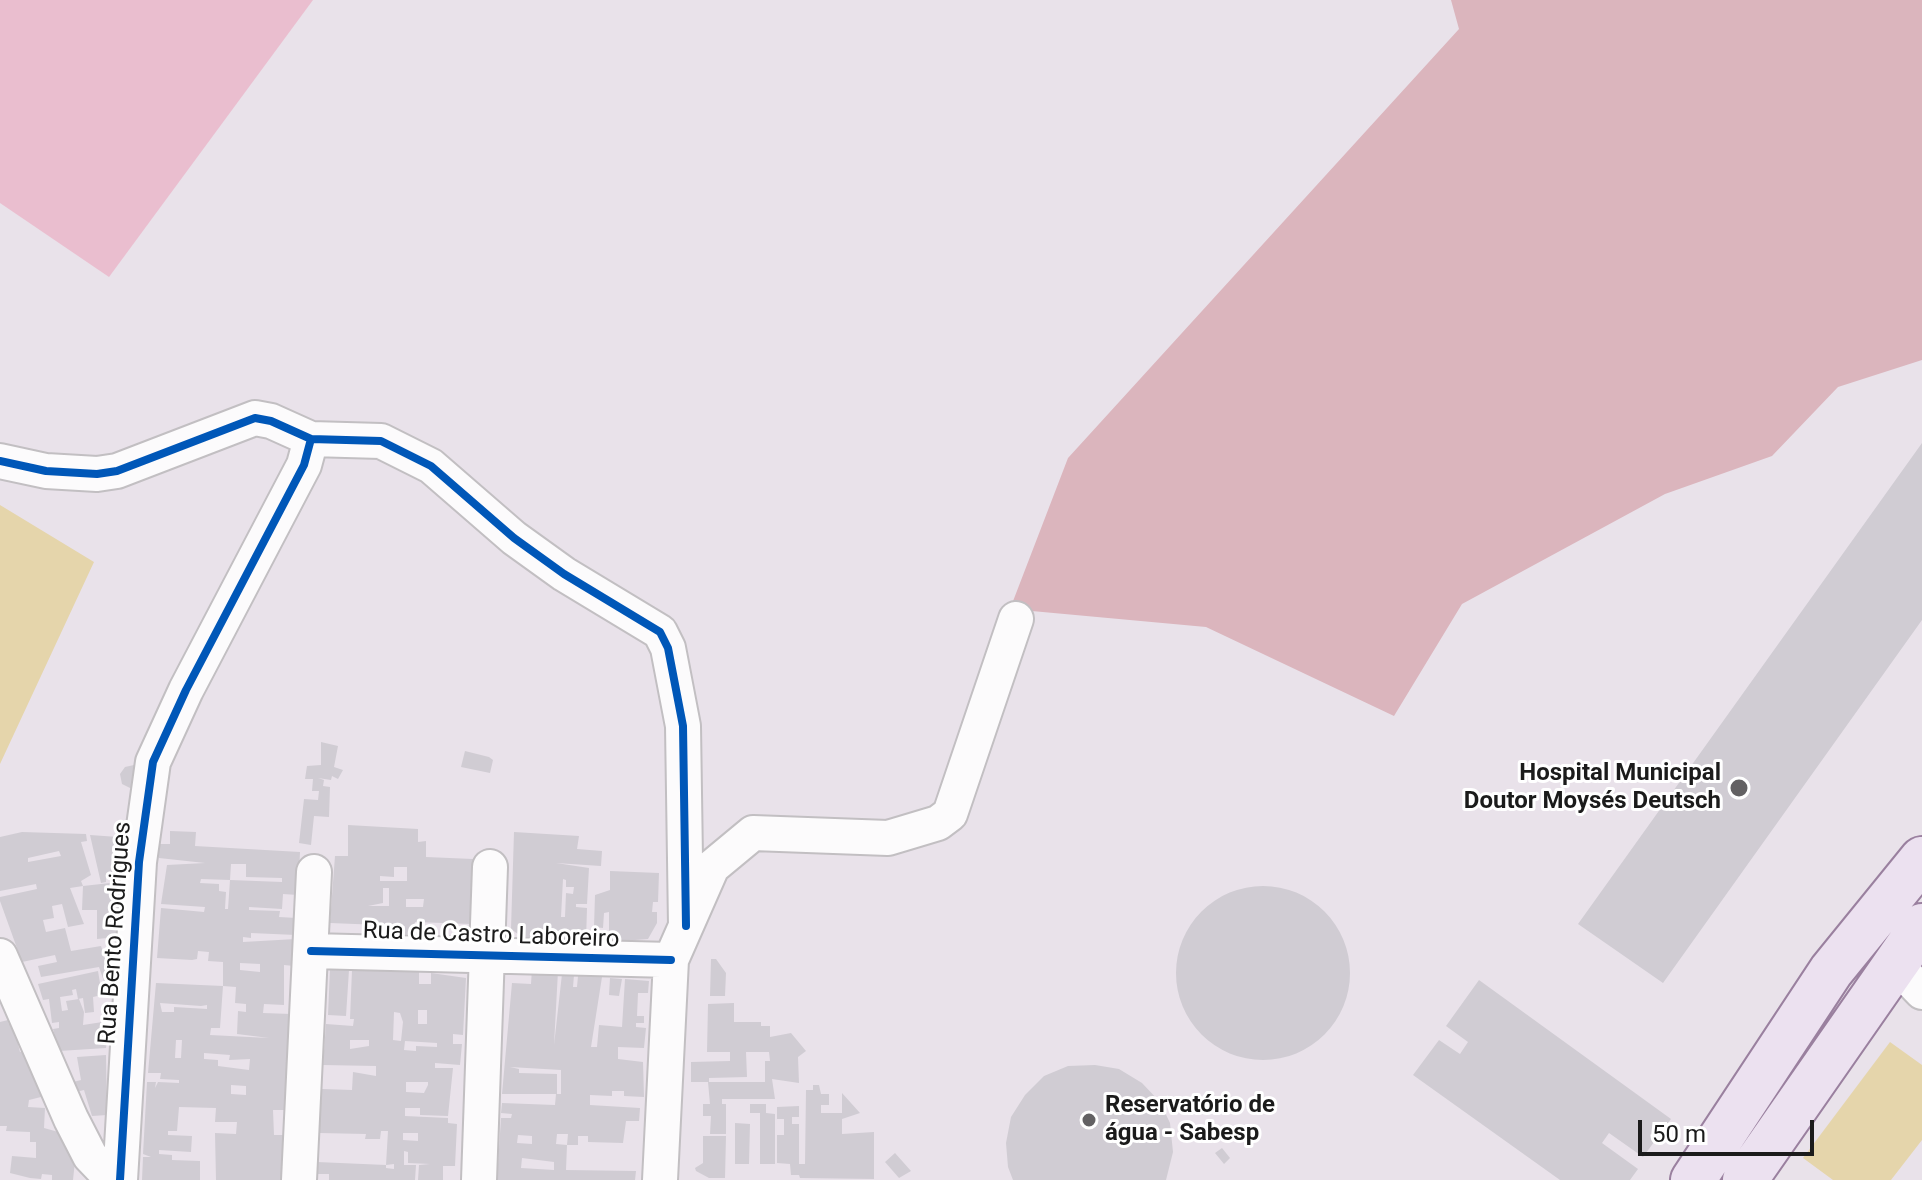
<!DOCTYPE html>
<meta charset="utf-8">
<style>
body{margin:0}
#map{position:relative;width:1922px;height:1180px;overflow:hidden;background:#e9e2ea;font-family:Roboto,sans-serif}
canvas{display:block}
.scale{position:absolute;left:1638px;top:1120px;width:176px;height:36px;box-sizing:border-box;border:4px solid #1b1b1b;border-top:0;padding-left:10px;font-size:24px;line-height:28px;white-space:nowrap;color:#1b1b1b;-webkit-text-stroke:6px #fff;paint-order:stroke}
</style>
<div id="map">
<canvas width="1922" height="1180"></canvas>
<div class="scale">50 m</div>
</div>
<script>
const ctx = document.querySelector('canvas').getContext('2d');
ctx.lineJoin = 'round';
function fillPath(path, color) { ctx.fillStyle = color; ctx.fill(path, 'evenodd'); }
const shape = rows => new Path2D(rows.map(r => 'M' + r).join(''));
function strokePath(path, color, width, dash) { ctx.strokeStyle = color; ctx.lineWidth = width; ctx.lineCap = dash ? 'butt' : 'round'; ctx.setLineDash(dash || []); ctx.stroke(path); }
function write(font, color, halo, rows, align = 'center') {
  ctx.font = font + ' Roboto,sans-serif'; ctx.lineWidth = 6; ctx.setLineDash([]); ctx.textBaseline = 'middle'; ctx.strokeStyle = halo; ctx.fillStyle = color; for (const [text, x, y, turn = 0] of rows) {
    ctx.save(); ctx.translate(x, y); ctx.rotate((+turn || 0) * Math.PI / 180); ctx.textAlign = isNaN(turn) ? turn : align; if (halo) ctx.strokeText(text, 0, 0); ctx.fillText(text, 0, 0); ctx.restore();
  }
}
const grass = shape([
 [0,0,313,0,109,277,0,203]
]);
const forest = shape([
 [1451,0,1922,0,1922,360,1838,387,1772,456,1665,494,1462,604,1394,716,1206,627,1010,609,1068,458,1459,29]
]);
const pitch = shape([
 [0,505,94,562,0,764],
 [1890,1042,1922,1065,1922,1140,1891,1180,1833,1180,1803,1158]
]);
const building = shape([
 [1922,443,1922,620,1663,983,1578,924],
 [321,742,338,746,334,767,343,770,338,779,332,776,331,780,318,778,324,780,323,786,330,787,329,817,314,816,311,845,299,843,304,799,318,800,319,791,312,791,313,779,305,779,307,766,321,765],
 [465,751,489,757,493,760,490,773,461,767],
 [134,765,141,771,138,787,130,788,122,784,120,774,125,767],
 [348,825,418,829,418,842,426,841,426,857,473,859,471,924,415,922,414,935,405,934,405,926,330,923,335,856,348,856],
 [394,867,407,867,407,881,380,881,380,876,394,877],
 [383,888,389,888,389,906,368,906,383,903],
 [406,899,424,899,423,907,406,907],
 [170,831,196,832,195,846,300,852,298,895,283,894,282,909,249,907,249,910,280,911,279,917,297,918,296,935,251,933,251,938,243,937,243,942,296,939,294,966,284,965,284,1005,264,1004,263,1013,291,1014,286,1110,273,1110,274,1135,284,1135,282,1180,216,1180,215,1133,236,1134,237,1122,215,1122,216,1108,179,1107,177,1131,168,1131,168,1135,192,1136,191,1152,159,1150,159,1154,172,1155,172,1160,200,1161,200,1180,142,1180,143,1157,151,1157,143,1154,147,1082,156,1082,155,1088,158,1082,179,1083,179,1080,160,1079,161,1073,148,1073,156,983,223,986,220,1028,211,1028,210,1035,269,1038,237,1034,238,1011,246,1012,246,1004,235,1003,236,987,223,986,223,962,208,961,209,952,198,951,197,959,192,960,157,958,161,908,204,912,205,907,161,904,167,865,205,863,159,858,159,844,170,844],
 [231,864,246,864,246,877,282,878,282,882,230,880,228,909,225,909,226,892,219,891,219,884,200,883,201,879,230,880],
 [240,963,260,964,260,972,240,970],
 [160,1003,201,1006,207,1005,207,1009,174,1007,174,1012,162,1012],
 [176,1040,182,1040,181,1058,175,1058],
 [204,1053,230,1055,229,1060,250,1059,249,1070,218,1066,218,1060,204,1059],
 [231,1085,246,1086,246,1095,231,1094],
 [22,832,86,834,87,841,81,842,91,875,81,881,83,886,70,888,84,924,68,927,62,904,52,906,54,918,43,920,46,932,65,928,71,951,101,946,115,991,108,993,99,967,41,977,38,966,57,962,55,955,22,962,0,901,0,897,37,889,36,884,0,891,0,837],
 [59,851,61,856,28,862,28,858],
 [514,832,579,836,577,849,602,851,601,866,556,863,589,868,587,904,576,904,576,907,587,908,586,941,552,941,552,933,539,933,539,941,526,940,511,929],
 [563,879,566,880,566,887,574,887,573,894,566,893,565,917,561,917],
 [90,835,118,837,119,875,106,877,106,882,101,883],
 [610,871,659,873,658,902,653,902,652,912,657,912,657,923,648,939,609,942,609,912,604,913,603,928,594,927,595,895,610,890],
 [119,882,118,937,97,939,97,910,82,910,83,886],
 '1176 973a87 87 0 1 1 174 0a87 87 0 1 1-174 0Z',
 [711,959,716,959,726,973,725,996,710,996],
 [330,969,349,970,346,1016,328,1015],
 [532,969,558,971,554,1045,562,974,574,975,573,987,577,987,578,976,602,977,591,1047,597,1047,599,1025,622,1027,625,979,649,981,648,993,638,993,637,1016,644,1016,644,1023,636,1023,636,1027,646,1028,644,1048,618,1047,618,1059,643,1062,644,1097,624,1096,624,1091,612,1091,612,1096,590,1095,590,1105,640,1108,639,1121,626,1121,623,1143,588,1142,588,1136,578,1136,578,1145,567,1145,566,1170,636,1171,635,1180,497,1180,501,1118,511,1118,512,1114,501,1113,502,1103,555,1105,556,1094,502,1094,512,983,531,984],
 [510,1067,561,1070,561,1094,557,1094,557,1074,519,1073,519,1069],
 [557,1134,568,1134,567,1145,556,1144],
 [518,1135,532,1136,532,1144,517,1143],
 [522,1158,554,1162,554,1170,521,1168],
 [352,970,419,972,419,984,431,984,431,973,466,978,463,1035,453,1034,453,1044,462,1044,460,1065,435,1063,435,1068,453,1068,448,1116,420,1115,420,1108,405,1108,405,1116,448,1118,448,1123,457,1124,455,1166,443,1166,443,1180,418,1180,419,1165,430,1164,408,1163,408,1152,404,1151,404,1165,416,1165,415,1180,329,1180,329,1174,317,1174,317,1162,386,1165,386,1168,394,1169,394,1164,386,1165,388,1131,381,1131,380,1139,365,1139,366,1134,319,1133,322,1089,352,1090,353,1072,376,1076,376,1066,323,1065,326,1024,353,1026,354,1019,350,1019],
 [418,1010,427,1010,427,1024,418,1024],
 [394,1012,400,1013,403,1022,401,1041,393,1040],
 [350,1040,369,1040,369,1046,350,1049],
 [405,1041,437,1043,437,1047,416,1046,416,1051,404,1050],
 [406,1082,428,1082,428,1085,424,1093,406,1092],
 [403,1133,418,1133,418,1141,403,1140],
 [98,971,102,995,93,997,94,1012,85,1013,83,998,78,999,76,989,72,990,73,995,60,997,62,1011,68,1010,66,1001,79,999,84,1012,83,1025,109,1021,106,1048,59,1051,53,1029,59,1028,59,1022,52,1023,49,999,43,1000,38,984],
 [610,978,622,979,619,996,609,995],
 [1479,980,1671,1119,1643,1157,1609,1133,1602,1143,1638,1169,1630,1180,1560,1180,1413,1075,1439,1040,1460,1054,1468,1042,1446,1026],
 [734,1003,734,1022,761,1022,761,1026,770,1026,770,1037,791,1033,806,1051,798,1057,799,1083,772,1079,775,1099,722,1099,722,1104,726,1104,726,1134,710,1134,711,1116,703,1116,703,1104,710,1104,708,1082,691,1082,691,1062,730,1061,730,1052,707,1052,708,1004],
 [746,1052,769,1052,770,1061,765,1061,765,1082,709,1082,709,1078,747,1077],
 [8,1020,9,1024,13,1023,20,1052,27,1050,45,1096,29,1100,28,1107,45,1108,44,1128,62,1133,75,1161,73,1180,52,1180,52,1175,42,1174,41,1179,30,1178,10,1173,12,1156,36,1158,36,1142,30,1142,30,1132,6,1131,7,1126,0,1126,0,1022],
 [106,1055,107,1115,92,1116,84,1090,76,1092,73,1082,81,1080,77,1057],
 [1095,1065,1119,1069,1142,1083,1160,1102,1170,1123,1173,1152,1166,1180,1013,1180,1008,1167,1006,1143,1011,1117,1025,1095,1044,1076,1068,1066],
 [813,1085,819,1085,821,1094,829,1094,829,1105,821,1105,821,1113,842,1113,842,1093,860,1113,842,1119,842,1134,874,1132,874,1179,800,1178,799,1175,791,1175,790,1164,777,1163,777,1135,784,1135,784,1119,777,1119,777,1107,799,1106,799,1117,792,1117,792,1124,799,1124,799,1164,805,1164,806,1090,813,1090],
 [750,1104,766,1104,766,1113,775,1114,775,1164,760,1164,760,1113,750,1113],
 [735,1123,750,1124,749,1164,735,1164],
 [703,1136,726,1136,725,1178,709,1178,696,1171,695,1168,703,1163],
 [1222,1148,1230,1158,1224,1164,1215,1153],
 [895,1153,911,1171,899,1178,885,1162]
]);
const minor = shape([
 [0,461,46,471,97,474,117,471,255,418,271,421,311,439,381,441,431,466,514,538,564,574,660,632,668,648,683,726,686,926],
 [311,951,671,960],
 [0,956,71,1119,90,1156,113,1180],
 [1895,964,1922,992],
 [120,1180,139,862,153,762,186,690,304,465,311,439],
 [299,1180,314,872],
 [479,1180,490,867],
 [660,1180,671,960,712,867,753,833,888,838,938,823,950,814,1016,619]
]);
const major = shape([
 [1693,1180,1831,971,1922,859],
 [1745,1180,1922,926]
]);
const cycleway = shape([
 [0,461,46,471,97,474,117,471,255,418,271,421,311,439,381,441,431,466,514,538,564,574,660,632,668,648,683,726,686,926],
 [311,951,671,960],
 [120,1180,139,862,153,762,186,690,304,465,311,439]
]);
const markers = [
 [1739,788,10,"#636163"],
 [1089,1120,8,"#636163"]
];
const poiNames = [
 ["Hospital Municipal",1721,774],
 ["Doutor Moysés Deutsch",1721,802],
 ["Reservatório de",1105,1106,"left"],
 ["água - Sabesp",1105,1134,"left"]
];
const streetNames = [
 ["Rua Bento Rodrigues",116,933,-86],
 ["Rua de Castro Laboreiro",491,936,2]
];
fillPath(grass, '#eabecf');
fillPath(forest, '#dbb5bd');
fillPath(pitch, '#e5d5ab');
fillPath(building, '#d0ccd3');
strokePath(minor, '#c2bfc2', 38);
strokePath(major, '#9a809f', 48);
strokePath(minor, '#fcfbfc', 34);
strokePath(major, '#ece1f0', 44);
strokePath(cycleway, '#0057b8', 8);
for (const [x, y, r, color] of markers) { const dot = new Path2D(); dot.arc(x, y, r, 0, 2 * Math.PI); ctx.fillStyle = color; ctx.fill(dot); strokePath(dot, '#fff', 3); }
write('bold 24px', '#1b1b1b', '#fff', poiNames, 'right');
write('24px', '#1b1b1b', '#fff', streetNames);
</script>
